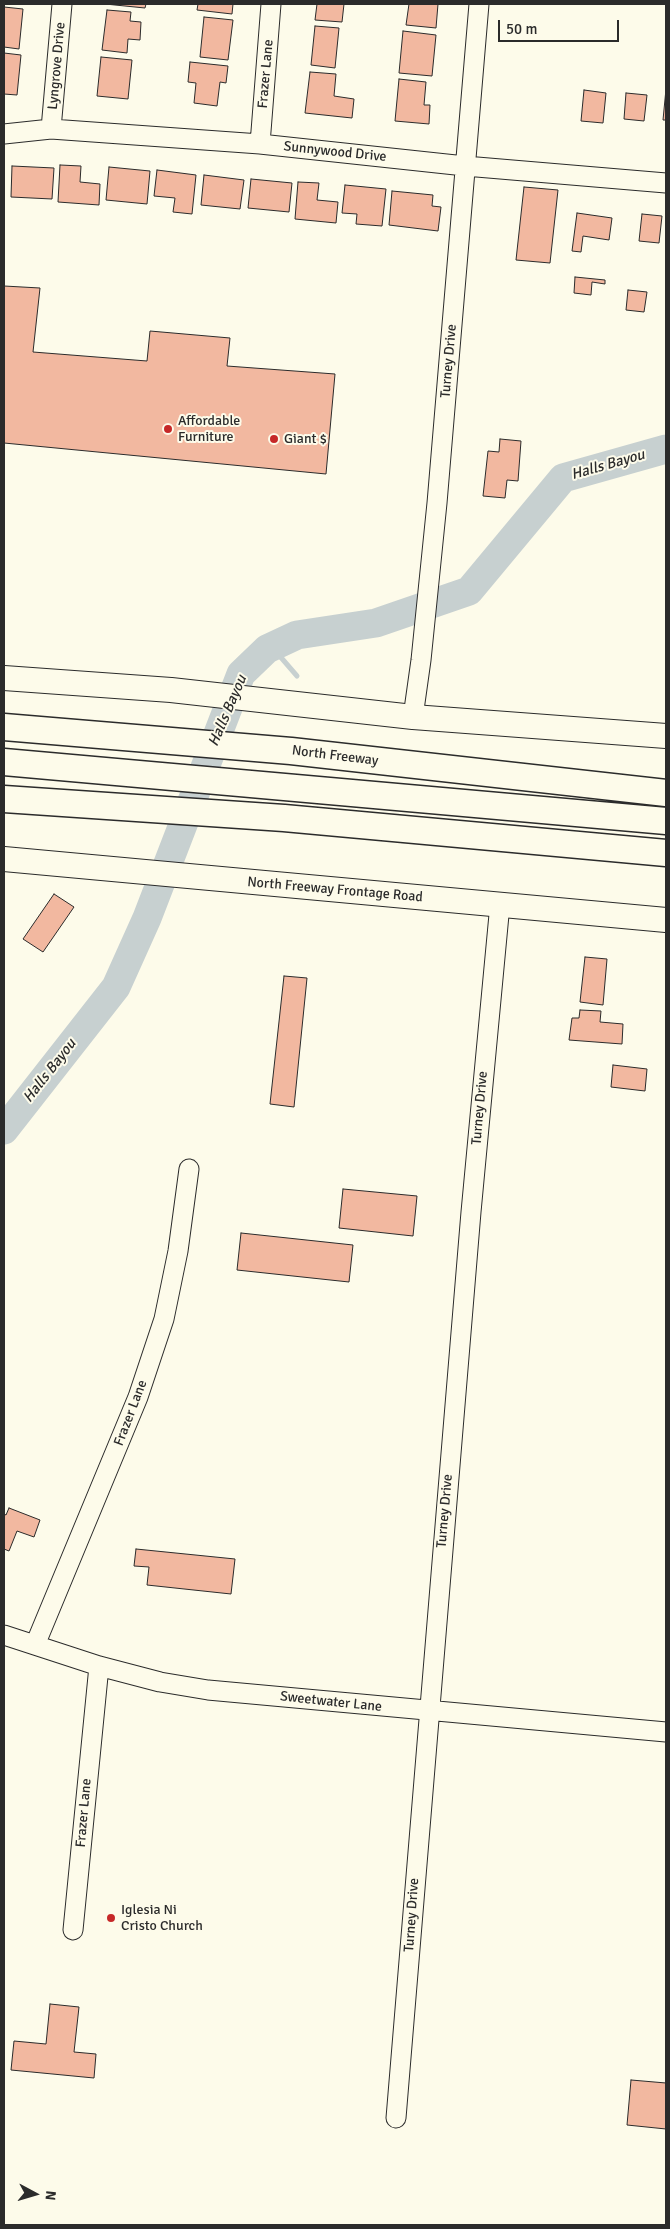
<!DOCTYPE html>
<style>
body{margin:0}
#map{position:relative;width:670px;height:2229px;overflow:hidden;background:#fdfbea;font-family:Signika,sans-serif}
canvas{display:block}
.frame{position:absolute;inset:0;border:5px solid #2b2b2b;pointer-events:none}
.north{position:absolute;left:10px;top:2169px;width:50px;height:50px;-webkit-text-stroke:4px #fdfbea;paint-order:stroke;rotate:96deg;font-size:14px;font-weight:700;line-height:20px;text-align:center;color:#2b2b2b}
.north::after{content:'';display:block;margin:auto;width:18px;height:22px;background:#2b2b2b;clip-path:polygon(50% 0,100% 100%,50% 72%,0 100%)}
.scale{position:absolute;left:498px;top:20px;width:121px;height:22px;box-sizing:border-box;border:2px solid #2b2b2b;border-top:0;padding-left:6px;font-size:15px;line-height:18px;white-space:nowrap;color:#2b2b2b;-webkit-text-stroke:4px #fdfbea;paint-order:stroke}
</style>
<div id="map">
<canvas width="670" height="2229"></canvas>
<div class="frame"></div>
<div class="north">N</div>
<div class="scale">50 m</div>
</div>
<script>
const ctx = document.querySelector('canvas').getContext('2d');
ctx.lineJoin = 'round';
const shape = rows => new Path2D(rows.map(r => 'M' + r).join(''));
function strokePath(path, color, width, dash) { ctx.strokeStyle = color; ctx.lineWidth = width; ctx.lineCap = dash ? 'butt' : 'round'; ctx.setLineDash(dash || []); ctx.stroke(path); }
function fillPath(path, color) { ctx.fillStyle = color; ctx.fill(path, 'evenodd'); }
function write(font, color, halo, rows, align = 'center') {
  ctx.font = font + ' Signika,sans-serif'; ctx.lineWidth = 4; ctx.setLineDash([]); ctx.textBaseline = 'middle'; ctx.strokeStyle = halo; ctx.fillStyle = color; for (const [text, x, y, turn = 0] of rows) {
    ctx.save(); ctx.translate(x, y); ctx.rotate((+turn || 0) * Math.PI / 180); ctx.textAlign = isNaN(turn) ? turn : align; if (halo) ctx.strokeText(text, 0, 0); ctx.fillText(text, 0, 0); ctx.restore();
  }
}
const stream = shape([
 [272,647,297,676]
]);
const river = shape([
 [4,1130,116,987,147,918,241,674,267,649,297,635,376,623,469,591,563,478,666,449]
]);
const building = shape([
 [105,4,146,4,145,8,105,4],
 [198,4,233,4,232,14,197,10,198,4],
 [317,4,344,4,342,22,315,20,317,4],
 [409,4,438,4,436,28,406,25,409,4],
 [4,7,23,9,19,49,4,47,4,7],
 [107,10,131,12,130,21,141,22,140,40,128,39,127,53,102,50,107,10],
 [204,17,233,20,228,60,200,57,204,17],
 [315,26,339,28,335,68,311,65,315,26],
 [403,31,436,35,432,76,399,73,403,31],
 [4,53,21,55,17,95,4,94,4,53],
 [101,57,132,60,128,99,97,96,101,57],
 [190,62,228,66,226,83,220,82,217,106,194,103,196,83,188,82,190,62],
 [310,72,336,74,334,96,354,99,352,118,305,113,310,72],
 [399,79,426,82,424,105,430,105,429,124,395,121,399,79],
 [666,89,666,120,663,120,666,89],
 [584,90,606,93,603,123,581,121,584,90],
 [626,93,647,95,644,121,624,119,626,93],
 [60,165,81,166,80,182,100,184,99,205,58,202,60,165],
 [12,166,54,168,52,199,11,197,12,166],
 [109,167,150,171,147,204,106,200,109,167],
 [157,170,196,175,192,214,173,212,175,198,154,196,157,170],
 [204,175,244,180,240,209,201,205,204,175],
 [251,179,292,183,289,212,248,208,251,179],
 [298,182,319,183,317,200,338,202,336,223,295,219,298,182],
 [345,185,386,189,382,226,356,224,357,214,342,213,345,185],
 [524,187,558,190,550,263,516,260,524,187],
 [392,191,433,195,432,206,441,207,438,231,389,225,392,191],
 [577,213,612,218,609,240,583,236,581,252,572,251,577,213],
 [642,214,662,216,659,243,639,241,642,214],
 [575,277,605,280,605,284,592,282,591,295,574,293,575,277],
 [4,286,40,288,33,352,147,361,150,331,230,338,227,366,335,374,326,474,4,443,4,286],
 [628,290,647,292,644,312,626,310,628,290],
 [500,439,521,441,518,481,507,480,505,498,483,496,488,451,499,452,500,439],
 [54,894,74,907,43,952,23,939,54,894],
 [585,957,607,959,603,1005,580,1002,585,957],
 [284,976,307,978,294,1107,270,1104,284,976],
 [580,1010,601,1011,600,1022,623,1024,622,1044,569,1040,572,1018,579,1018,580,1010],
 [613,1065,647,1069,645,1091,611,1087,613,1065],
 [343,1189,417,1196,413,1236,339,1228,343,1189],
 [241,1233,353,1245,349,1282,237,1270,241,1233],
 [9,1508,40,1520,34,1537,17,1531,9,1551,4,1549,4,1514,6,1515,9,1508],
 [136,1549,235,1559,231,1594,147,1585,149,1567,134,1566,136,1549],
 [50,2004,79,2007,74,2052,96,2054,94,2078,11,2070,14,2041,46,2044,50,2004],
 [631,2080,666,2083,666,2129,627,2125,631,2080]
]);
const minor = shape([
 [51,129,62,4],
 [4,134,51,129,260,144,465,166,666,183],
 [260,144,271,4],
 [413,717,421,660,437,503,479,4],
 [4,1635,99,1666,160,1682,208,1690,666,1732],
 [35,1645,138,1397,164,1319,178,1251,189,1169],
 [73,1930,99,1666],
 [396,2118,471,1212,500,904]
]);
const major = shape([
 [4,678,171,690,413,717,666,736],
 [4,859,666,920]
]);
const highway = shape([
 [4,727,291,751,666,793],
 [4,762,666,821],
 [4,799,284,818,666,853]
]);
const markers = [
 [168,429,5,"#c62828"],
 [274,439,5,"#c62828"],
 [111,1918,5,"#c62828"]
];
const streetNames = [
 ["Lyngrove Drive",57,66,-85],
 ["Frazer Lane",266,74,-85],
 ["Sunnywood Drive",335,152,6],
 ["Turney Drive",449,361,-85],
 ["North Freeway",335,756,7],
 ["North Freeway Frontage Road",335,890,5],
 ["Turney Drive",480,1108,-85],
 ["Frazer Lane",131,1413,-69],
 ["Turney Drive",445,1511,-85],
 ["Sweetwater Lane",331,1702,6],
 ["Frazer Lane",84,1813,-85],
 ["Turney Drive",412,1915,-86]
];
const poiNames = [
 ["Affordable",178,421],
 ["Furniture",178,437],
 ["Giant $",284,439],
 ["Iglesia Ni",121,1910],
 ["Cristo Church",121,1926]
];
const waterNames = [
 ["Halls Bayou",608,465,-16],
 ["Halls Bayou",228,711,-67],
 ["Halls Bayou",50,1071,-52]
];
strokePath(stream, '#c7d0d0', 5);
strokePath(river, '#c7d0d0', 29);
fillPath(building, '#f2b8a0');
strokePath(building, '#2b2b2b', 1);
strokePath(minor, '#2b2b2b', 21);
strokePath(major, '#2b2b2b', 26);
strokePath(highway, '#2b2b2b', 29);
strokePath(minor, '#fdfbea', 19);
strokePath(major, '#fdfbea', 24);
strokePath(highway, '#fdfbea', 26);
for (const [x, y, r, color] of markers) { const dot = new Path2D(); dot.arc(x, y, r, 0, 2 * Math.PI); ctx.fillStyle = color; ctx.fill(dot); strokePath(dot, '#fdfbea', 2); }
write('14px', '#2b2b2b', '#fdfbea', streetNames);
write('14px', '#2b2b2b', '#fdfbea', poiNames, 'left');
write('italic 15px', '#2b2b2b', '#fdfbea', waterNames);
</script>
